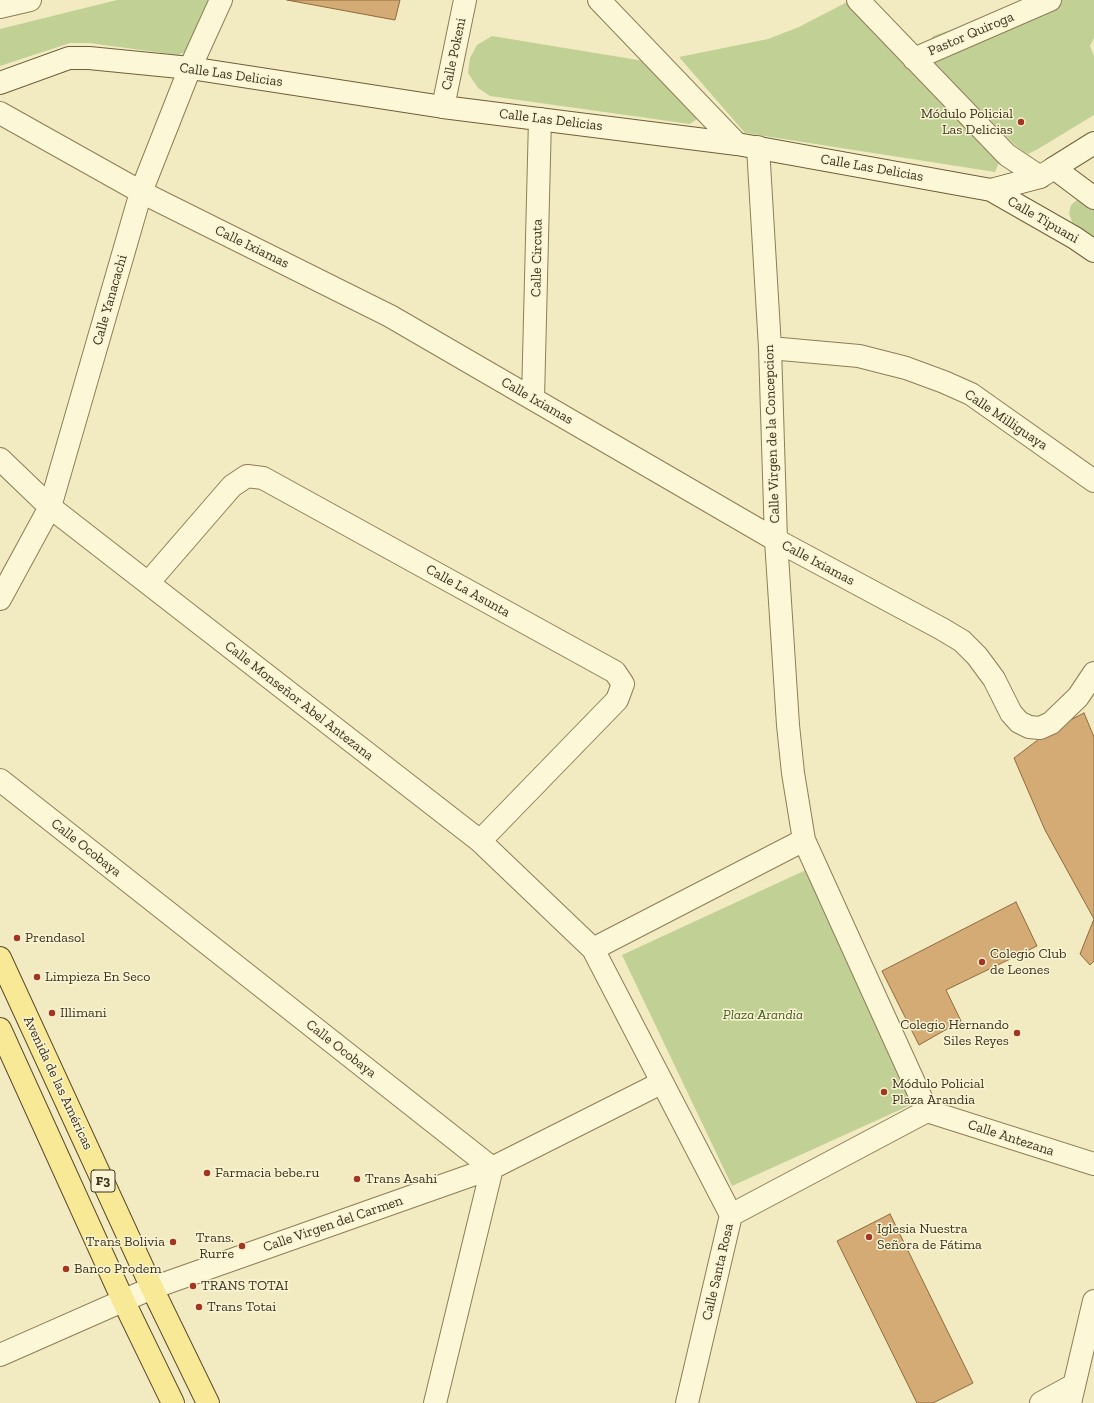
<!DOCTYPE html>
<meta charset="utf-8">
<style>
body{margin:0}
canvas{display:block;background:#f2ebc2}
</style>
<canvas width="1094" height="1403"></canvas>
<script>
const ctx = document.querySelector('canvas').getContext('2d');
ctx.lineJoin = 'round';
function fillPath(path, color) { ctx.fillStyle = color; ctx.fill(path, 'evenodd'); }
const shape = rows => new Path2D(rows.map(r => 'M' + r).join(''));
function strokePath(path, color, width, dash) { ctx.strokeStyle = color; ctx.lineWidth = width; ctx.lineCap = dash ? 'butt' : 'round'; ctx.setLineDash(dash || []); ctx.stroke(path); }
function write(font, color, halo, rows, align = 'center') {
  ctx.font = font + ' "Zilla Slab",serif'; ctx.lineWidth = 3; ctx.setLineDash([]); ctx.textBaseline = 'middle'; ctx.strokeStyle = halo; ctx.fillStyle = color; for (const [text, x, y, turn = 0] of rows) {
    ctx.save(); ctx.translate(x, y); ctx.rotate((+turn || 0) * Math.PI / 180); ctx.textAlign = isNaN(turn) ? turn : align; if (halo) ctx.strokeText(text, 0, 0); ctx.fillText(text, 0, 0); ctx.restore();
  }
}
const green = shape([
 [117,0,212,0,190,50,178,55,89,43,70,43,0,66,0,29],
 [1037,0,1094,0,1094,38,1090,46,1094,56,1094,115,1038,149,1028,154,1016,146,928,58,927,46,933,36],
 [849,1,1000,160,995,172,745,133,679,57,768,39,799,27],
 [492,36,644,61,697,119,690,124,490,96,478,88,468,73,470,58,477,45],
 [1078,199,1094,205,1094,237,1072,222,1069,213,1071,205],
 [808,869,915,1103,732,1186,622,955]
]);
const building = shape([
 [287,0,400,0,395,20,287,0],
 [1084,713,1094,737,1094,961,1090,965,1080,954,1094,919,1045,830,1014,758,1051,730,1084,713],
 [1016,902,1037,946,946,990,961,1021,919,1045,882,971,1016,902],
 [890,1214,973,1383,933,1403,917,1403,837,1241,890,1214]
]);
const street = shape([
 [599,0,737,144],
 [858,0,1007,155,1040,177,1054,168],
 [0,7,30,0],
 [914,59,1050,0],
 [443,107,465,0],
 [0,113,141,192,390,316,776,540,942,629,962,641,977,656,994,679,1011,713,1019,722,1029,727,1040,728,1051,723,1078,697,1094,673],
 [758,147,770,348,776,540,788,725,793,773,804,840,927,1111],
 [770,348,859,356,906,368,944,382,971,394,1094,481],
 [533,398,540,119],
 [0,459,50,507,480,841,593,949,731,1215,687,1403],
 [148,583,232,486,247,476,263,478,615,672,623,684,617,700,480,841],
 [0,599,50,507,141,192,190,68,221,0],
 [0,780,492,1168,435,1403],
 [593,949,804,840],
 [927,1111,1094,1164],
 [731,1215,927,1111],
 [0,1355,152,1288,492,1168,661,1083],
 [1041,1403,1074,1385],
 [1070,1403,1094,1301]
]);
const secondary = shape([
 [0,83,69,58,89,58,190,68,443,107,737,144,991,190,1040,177],
 [1094,143,1054,168,1094,198],
 [991,190,1075,238,1094,251]
]);
const primary = shape([
 [0,958,152,1288,208,1403],
 [0,1029,123,1300,173,1403]
]);
const markers = [
 [1021,122,4,"#a33522"],
 [17,938,4,"#a33522"],
 [982,962,4,"#a33522"],
 [37,977,4,"#a33522"],
 [52,1013,4,"#a33522"],
 [1017,1033,4,"#a33522"],
 [884,1092,4,"#a33522"],
 [207,1173,4,"#a33522"],
 [357,1179,4,"#a33522"],
 [869,1237,4,"#a33522"],
 [173,1242,4,"#a33522"],
 [242,1246,4,"#a33522"],
 [66,1269,4,"#a33522"],
 [193,1286,4,"#a33522"],
 [199,1307,4,"#a33522"]
];
const shields = [
 [103,1181,24]
];
const shieldNames = [
 ["F3",103,1181]
];
const streetNames = [
 ["Pastor Quiroga",971,34,-23],
 ["Calle Pokeni",454,54,-78],
 ["Calle Las Delicias",231,75,8],
 ["Calle Las Delicias",551,120,7],
 ["Calle Las Delicias",872,168,10],
 ["Calle Tipuani",1043,220,30],
 ["Calle Ixiamas",252,247,26],
 ["Calle Circuta",537,258,-89],
 ["Calle Yanacachi",110,300,-74],
 ["Calle Ixiamas",537,401,30],
 ["Calle Milliguaya",1006,420,34],
 ["Calle Virgen de la Concepcion",772,434,-92],
 ["Calle Ixiamas",818,563,28],
 ["Calle La Asunta",468,591,29],
 ["Calle Monseñor Abel Antezana",299,701,38],
 ["Calle Ocobaya",86,848,38],
 ["Calle Ocobaya",341,1049,38],
 ["Avenida de las Américas",58,1083,65],
 ["Calle Antezana",1011,1138,18],
 ["Calle Virgen del Carmen",333,1224,-19],
 ["Calle Santa Rosa",718,1272,-77]
];
const poiNames = [
 ["Módulo Policial",1013,114,"right"],
 ["Las Delicias",1013,130,"right"],
 ["Prendasol",25,938],
 ["Colegio Club",990,954],
 ["de Leones",990,970],
 ["Limpieza En Seco",45,977],
 ["Illimani",60,1013],
 ["Colegio Hernando",1009,1025,"right"],
 ["Siles Reyes",1009,1041,"right"],
 ["Módulo Policial",892,1084],
 ["Plaza Arandia",892,1100],
 ["Farmacia bebe.ru",215,1173],
 ["Trans Asahi",365,1179],
 ["Iglesia Nuestra",877,1229],
 ["Señora de Fátima",877,1245],
 ["Trans.",234,1238,"right"],
 ["Rurre",234,1254,"right"],
 ["Trans Bolivia",165,1242,"right"],
 ["Banco Prodem",74,1269],
 ["TRANS TOTAI",201,1286],
 ["Trans Totai",207,1307]
];
const parkNames = [
 ["Plaza Arandia",763,1015]
];
fillPath(green, '#c1d195');
fillPath(building, '#d4ab75');
strokePath(building, '#8f6a3b', 1);
strokePath(street, '#8e7d57', 24);
strokePath(secondary, '#705e3a', 24);
strokePath(primary, '#5b4a2c', 24);
strokePath(street, '#fcf7d6', 22);
strokePath(secondary, '#fcf7d6', 22);
strokePath(primary, '#f8e997', 22);
for (const [x, y, r, color] of markers) { const dot = new Path2D(); dot.arc(x, y, r, 0, 2 * Math.PI); ctx.fillStyle = color; ctx.fill(dot); strokePath(dot, '#f9f4d3', 1.5); }
for (const [x, y, w] of shields) { const box = new Path2D(); box.roundRect(x - w / 2, y - 11, w, 22, 3); ctx.fillStyle = '#f9f4d3'; ctx.fill(box); strokePath(box, '#3c311d', 1); }
write('bold 13px', '#3c311d', null, shieldNames);
write('14px', '#3c311d', '#f9f4d3', streetNames);
write('14px', '#3c311d', '#f9f4d3', poiNames, 'left');
write('italic 14px', '#435b21', '#f9f4d3', parkNames);
</script>
